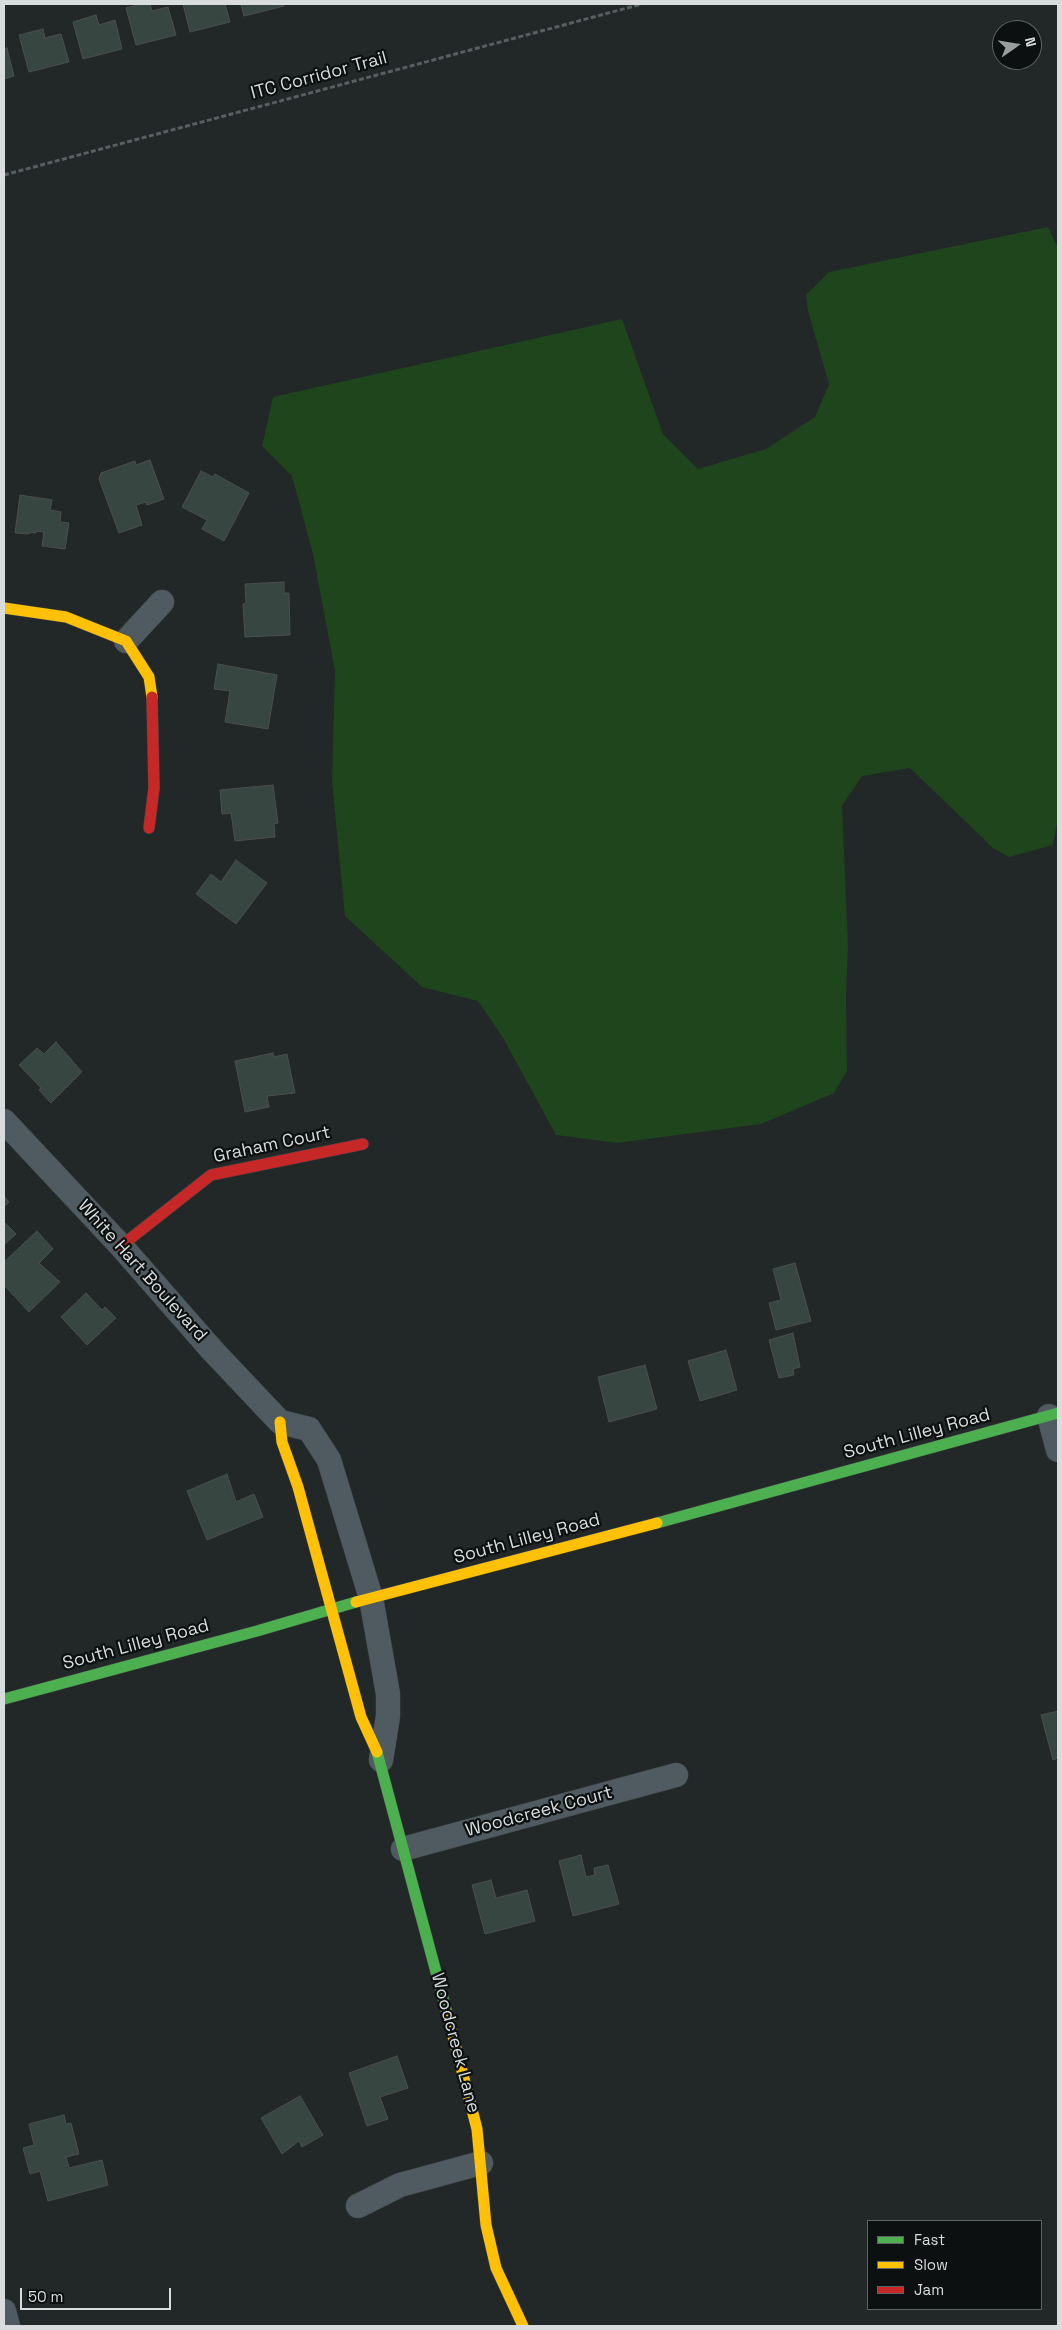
<!DOCTYPE html>
<style>
body{margin:0}
#map{position:relative;width:1062px;height:2330px;overflow:hidden;background:#222727;font-family:"Space Grotesk",sans-serif}
canvas{display:block}
.frame{position:absolute;inset:0;border:5px solid #d8dcdc;pointer-events:none}
.legend{position:absolute;left:867px;top:2220px;width:175px;height:90px;box-sizing:border-box;background:#0d1010;border:1px solid #5e6262;margin:0;padding:6px 9px;list-style:none;font-size:15px;color:#d8dcdc}
.legend li{display:flex;align-items:center;gap:10px;height:25px}
.legend b{width:25px;border:1px solid #5e6262}
.north{position:absolute;left:992px;top:20px;width:50px;height:50px;box-sizing:border-box;background:#0d1010;border:1px solid #5e6262;border-radius:50%;rotate:77deg;font-size:14px;font-weight:700;line-height:20px;text-align:center;color:#d8dcdc}
.north::after{content:'';display:block;margin:auto;width:18px;height:22px;background:#989d9d;clip-path:polygon(50% 0,100% 100%,50% 72%,0 100%)}
.scale{position:absolute;left:20px;top:2288px;width:151px;height:22px;box-sizing:border-box;border:2px solid #d8dcdc;border-top:0;padding-left:6px;font-size:15px;line-height:18px;white-space:nowrap;color:#d8dcdc;-webkit-text-stroke:4px #0d1010;paint-order:stroke}
</style>
<div id="map">
<canvas width="1062" height="2330"></canvas>
<div class="frame"></div>
<ul class="legend">
<li><b style="height:6px;background:#4caf50"></b>Fast</li>
<li><b style="height:6px;background:#ffc107"></b>Slow</li>
<li><b style="height:6px;background:#c62828"></b>Jam</li>
</ul>
<div class="north">N</div>
<div class="scale">50 m</div>
</div>
<script>
const ctx = document.querySelector('canvas').getContext('2d');
ctx.lineJoin = 'round';
function fillPath(path, color) { ctx.fillStyle = color; ctx.fill(path, 'evenodd'); }
const shape = rows => new Path2D(rows.map(r => 'M' + r).join(''));
function strokePath(path, color, width, dash) { ctx.strokeStyle = color; ctx.lineWidth = width; ctx.lineCap = dash ? 'butt' : 'round'; ctx.setLineDash(dash || []); ctx.stroke(path); }
function write(font, color, halo, rows, align = 'center') {
  ctx.font = font + ' "Space Grotesk",sans-serif'; ctx.lineWidth = 4.5; ctx.setLineDash([]); ctx.textBaseline = 'middle'; ctx.strokeStyle = halo; ctx.fillStyle = color; for (const [text, x, y, turn = 0] of rows) {
    ctx.save(); ctx.translate(x, y); ctx.rotate((+turn || 0) * Math.PI / 180); ctx.textAlign = isNaN(turn) ? turn : align; if (halo) ctx.strokeText(text, 0, 0); ctx.fillText(text, 0, 0); ctx.restore();
  }
}
const green = shape([
 [1048,227,1058,248,1058,818,1053,845,1009,857,993,848,910,768,862,776,842,806,848,946,846,996,847,1071,834,1093,761,1124,617,1143,556,1135,502,1036,478,1001,422,987,345,916,332,781,335,671,313,554,292,476,262,446,273,397,622,319,663,434,698,469,766,449,815,417,829,384,808,311,806,295,829,272]
]);
const building = shape([
 [141,4,150,4,152,11,168,7,176,35,136,45,126,8,141,4],
 [183,4,225,4,230,22,190,32,183,4],
 [241,4,283,4,284,6,244,16,241,4],
 [96,15,99,25,115,20,122,49,83,59,73,22,96,15],
 [43,29,45,38,61,34,69,62,29,72,19,35,43,29],
 [7,48,14,76,4,79,4,49,7,48],
 [150,460,164,499,147,505,146,502,136,505,142,525,119,533,99,479,101,473,135,461,136,465,150,460],
 [201,471,213,477,215,474,249,493,224,541,202,529,207,520,182,507,201,471],
 [20,495,52,500,50,510,61,512,60,522,69,523,65,549,42,546,44,532,36,531,36,533,29,532,29,534,15,533,20,495],
 [284,582,284,593,289,593,290,635,245,637,243,604,246,603,245,584,284,582],
 [218,664,277,675,268,729,225,722,230,691,214,689,218,664],
 [273,785,278,823,274,824,275,837,235,841,231,813,222,814,220,790,273,785],
 [236,860,267,883,236,924,196,894,211,874,221,882,236,860],
 [56,1042,82,1072,51,1103,39,1090,41,1088,19,1065,37,1048,44,1054,56,1042],
 [273,1053,274,1057,287,1054,295,1093,267,1096,269,1107,245,1112,235,1061,273,1053],
 [4,1196,9,1202,4,1207,4,1196],
 [4,1222,16,1234,4,1245,4,1222],
 [37,1231,53,1249,39,1263,60,1282,29,1312,4,1285,4,1262,37,1231],
 [795,1263,811,1321,776,1330,769,1303,781,1300,773,1269,795,1263],
 [86,1293,102,1310,105,1307,116,1318,87,1345,61,1317,86,1293],
 [793,1333,800,1367,793,1369,794,1375,779,1378,769,1340,793,1333],
 [726,1350,737,1390,700,1401,688,1361,726,1350],
 [645,1365,657,1409,609,1422,598,1377,645,1365],
 [227,1474,236,1502,254,1494,263,1517,207,1540,187,1491,227,1474],
 [1058,1711,1058,1758,1053,1760,1041,1715,1058,1711],
 [581,1855,586,1877,595,1875,594,1868,608,1865,619,1904,573,1916,559,1861,581,1855],
 [491,1880,496,1898,527,1890,535,1921,485,1934,472,1885,491,1880],
 [397,2056,408,2088,380,2097,388,2119,367,2126,349,2073,397,2056],
 [300,2096,323,2135,302,2147,299,2141,282,2154,261,2118,300,2096],
 [64,2115,66,2124,71,2123,79,2154,66,2157,69,2168,102,2160,108,2185,48,2201,40,2171,30,2174,23,2148,34,2145,29,2124,64,2115]
]);
const path = shape([
 [4,175,642,4]
]);
const street = shape([
 [126,641,162,602],
 [4,1121,121,1246,212,1350,280,1422,309,1429,329,1460,371,1598,388,1694,388,1716,381,1760],
 [1049,1416,1058,1450],
 [403,1849,676,1775],
 [358,2206,400,2185,481,2163],
 [4,2311,8,2326]
]);
const fast = shape([
 [657,1523,1058,1413],
 [4,1699,257,1631,356,1602],
 [377,1752,447,2013]
]);
const slow = shape([
 [4,608,66,617,126,641,149,677,152,697],
 [280,1422,282,1442,298,1487,361,1717,377,1752],
 [356,1602,657,1523],
 [447,2013,477,2129,486,2225,496,2268,523,2326]
]);
const jam = shape([
 [149,828,154,788,152,697],
 [121,1246,211,1175,363,1144]
]);
const streetNames = [
 ["ITC Corridor Trail",319,76,-15],
 ["Graham Court",272,1145,-12],
 ["White Hart Boulevard",142,1271,48],
 ["South Lilley Road",917,1434,-15],
 ["South Lilley Road",527,1539,-15],
 ["South Lilley Road",136,1645,-15],
 ["Woodcreek Court",539,1812,-15],
 ["Woodcreek Lane",455,2043,75]
];
fillPath(green, '#1f451d');
fillPath(building, '#384642');
strokePath(building, '#4b4e4e', 1);
strokePath(street, '#404343', 25);
strokePath(fast, '#404343', 12);
strokePath(slow, '#404343', 12);
strokePath(jam, '#404343', 12);
strokePath(path, '#575f62', 3, [5, 2.5]);
strokePath(street, '#4f5b60', 24);
strokePath(fast, '#4caf50', 11);
strokePath(slow, '#ffc107', 11);
strokePath(jam, '#c62828', 11);
write('18px', '#d8dcdc', '#0d1010', streetNames);
</script>
